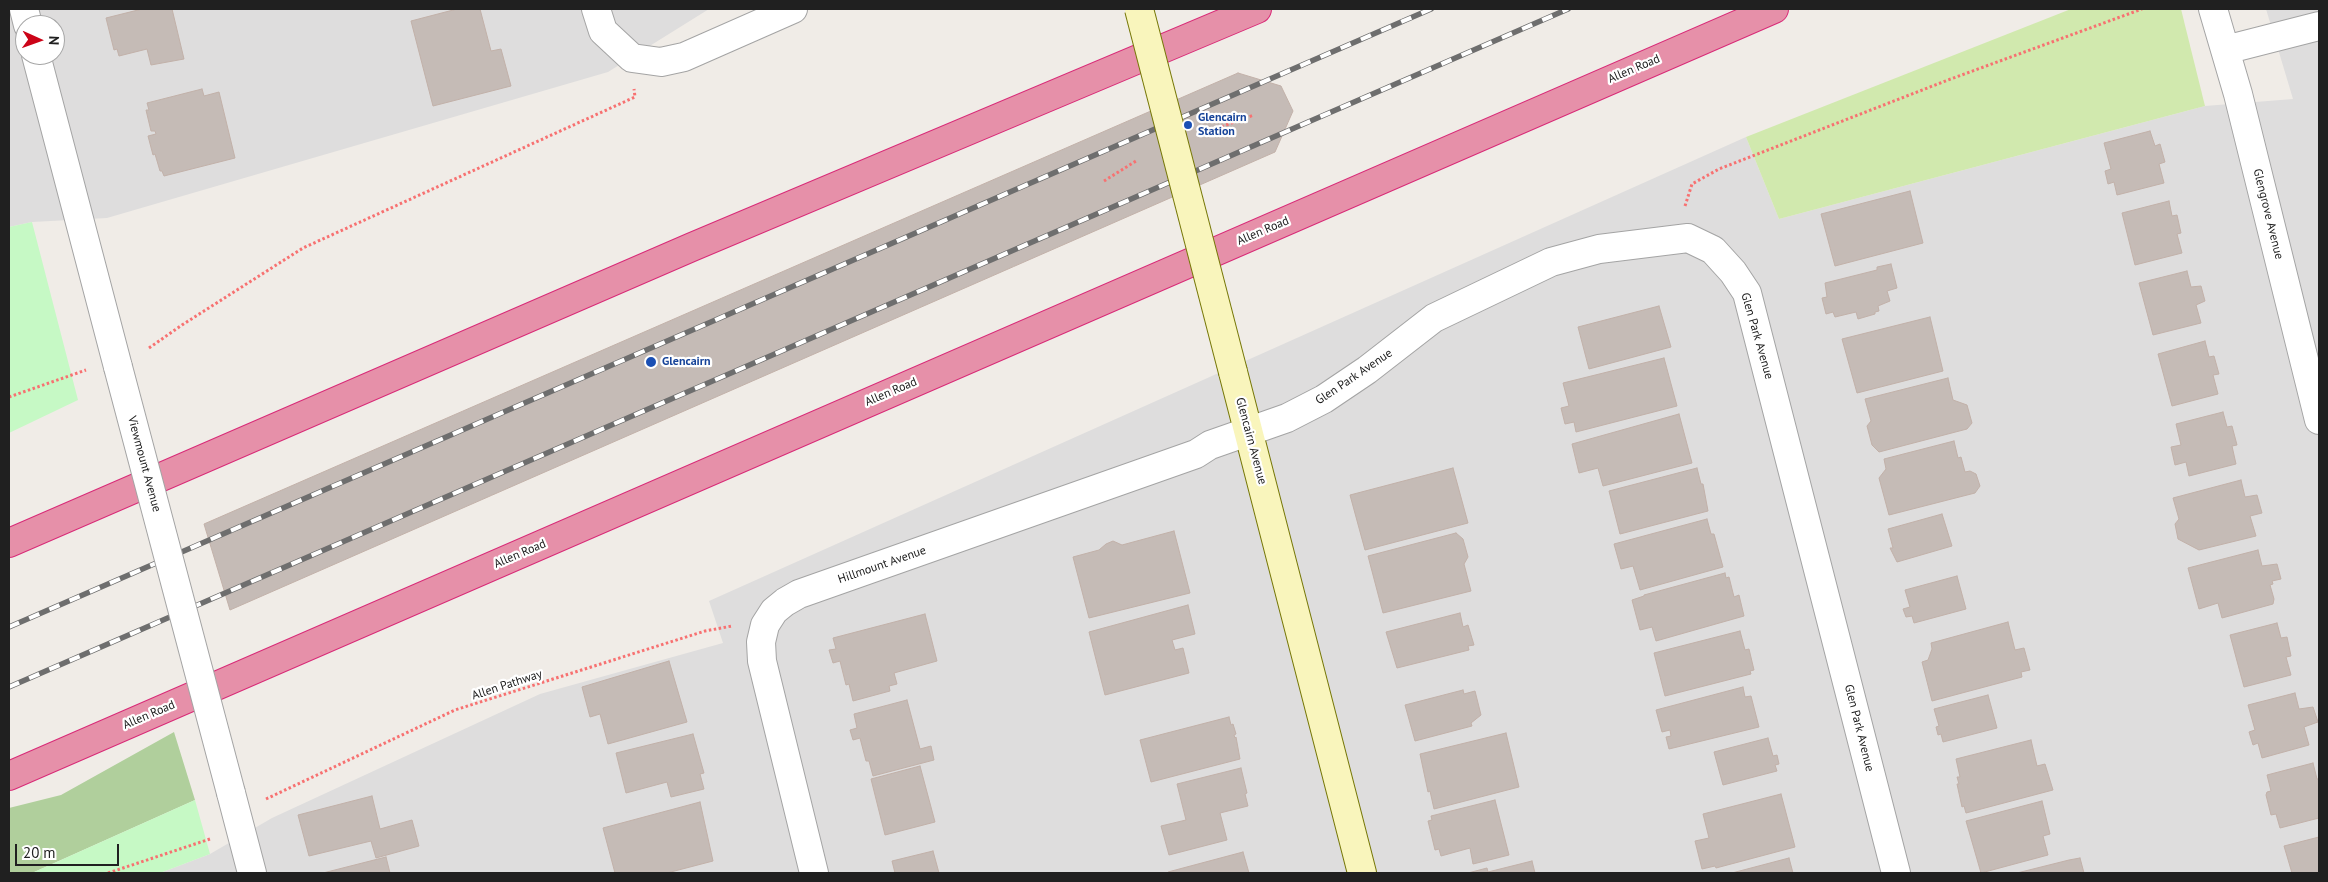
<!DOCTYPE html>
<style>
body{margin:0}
#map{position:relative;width:2328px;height:882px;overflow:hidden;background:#f0ece7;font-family:"PT Sans",sans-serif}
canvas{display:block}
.frame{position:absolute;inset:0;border:10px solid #202020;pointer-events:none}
.north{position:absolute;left:15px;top:15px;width:50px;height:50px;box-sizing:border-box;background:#fff;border:1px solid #a6a6a6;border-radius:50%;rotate:92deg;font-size:14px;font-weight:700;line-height:20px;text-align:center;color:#202020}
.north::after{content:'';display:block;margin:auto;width:18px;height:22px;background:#cc0418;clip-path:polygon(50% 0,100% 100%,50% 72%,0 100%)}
.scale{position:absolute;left:15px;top:844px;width:104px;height:22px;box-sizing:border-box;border:2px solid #202020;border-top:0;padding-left:6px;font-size:15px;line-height:18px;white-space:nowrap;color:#202020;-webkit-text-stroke:4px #fff;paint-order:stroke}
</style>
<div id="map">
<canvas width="2328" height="882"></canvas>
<div class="frame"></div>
<div class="north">N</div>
<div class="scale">20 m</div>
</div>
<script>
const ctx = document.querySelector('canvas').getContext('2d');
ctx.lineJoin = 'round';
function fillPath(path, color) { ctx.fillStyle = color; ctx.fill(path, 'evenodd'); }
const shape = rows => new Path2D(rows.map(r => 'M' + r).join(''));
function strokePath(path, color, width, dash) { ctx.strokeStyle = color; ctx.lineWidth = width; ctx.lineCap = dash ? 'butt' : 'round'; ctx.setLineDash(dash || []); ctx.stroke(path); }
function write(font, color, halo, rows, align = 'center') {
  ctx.font = font + ' "PT Sans",sans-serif'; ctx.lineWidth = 4.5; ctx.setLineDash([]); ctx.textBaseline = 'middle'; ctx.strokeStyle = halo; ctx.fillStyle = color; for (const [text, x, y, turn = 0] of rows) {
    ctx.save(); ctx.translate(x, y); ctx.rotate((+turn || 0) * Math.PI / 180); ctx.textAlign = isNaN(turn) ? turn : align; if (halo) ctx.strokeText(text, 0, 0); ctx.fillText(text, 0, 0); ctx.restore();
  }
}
const residential = shape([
 [9,9,709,9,608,72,107,218,32,222,9,227],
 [25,25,55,25,55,55,25,55],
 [2266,9,2319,9,2319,873,160,873,210,854,272,818,540,694,723,643,709,601,1746,137,1779,219,2205,106,2293,99]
]);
const grass = shape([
 [2071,9,2181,9,2205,106,1779,219,1746,137]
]);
const forest = shape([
 [174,732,195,800,32,873,9,873,9,808,61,795]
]);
const park = shape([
 [32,222,78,400,9,433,9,227],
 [195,800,210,854,160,873,32,873]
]);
const building = shape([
 [142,9,172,9,184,59,151,65,147,49,119,56,117,49,114,50,106,18,142,9],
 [457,9,480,9,491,51,501,49,511,86,433,106,411,21,457,9],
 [1238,73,1281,86,1293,111,1275,152,230,610,204,524,1238,73],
 [202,89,204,96,219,92,235,158,164,176,162,171,160,171,155,154,153,155,148,136,156,134,155,131,151,131,146,110,149,110,147,103,202,89],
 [2150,131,2155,146,2160,144,2165,162,2159,164,2164,183,2117,195,2114,182,2108,184,2105,171,2111,169,2104,143,2150,131],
 [1910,191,1923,243,1835,266,1821,214,1910,191],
 [2169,201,2172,216,2177,215,2181,233,2177,234,2182,253,2135,265,2122,213,2169,201],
 [1891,264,1897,288,1887,291,1890,301,1878,306,1879,311,1875,312,1875,314,1858,319,1856,312,1835,317,1833,312,1826,314,1822,298,1827,297,1825,283,1877,270,1877,267,1891,264],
 [2187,271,2191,287,2201,286,2205,301,2196,305,2201,323,2153,335,2139,283,2187,271],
 [1659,306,1671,347,1589,369,1578,327,1659,306],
 [1930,317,1943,371,1857,393,1842,339,1930,317],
 [2205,341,2209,357,2214,356,2219,374,2213,375,2218,394,2172,406,2158,354,2205,341],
 [1664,358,1677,406,1576,432,1574,422,1565,424,1561,408,1569,406,1563,383,1664,358],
 [1948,378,1953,400,1967,405,1972,423,1967,429,1879,452,1872,445,1867,426,1871,421,1865,399,1948,378],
 [2223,412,2227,427,2232,426,2237,445,2232,446,2236,464,2189,476,2186,462,2175,465,2171,447,2181,445,2176,424,2223,412],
 [1679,414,1692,463,1603,486,1598,468,1579,473,1572,444,1679,414],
 [1954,441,1958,458,1961,457,1965,472,1970,471,1976,474,1980,486,1975,493,1889,515,1879,478,1886,469,1884,459,1954,441],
 [1453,468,1468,523,1365,550,1350,495,1453,468],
 [1697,468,1701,484,1703,484,1708,511,1620,534,1609,491,1697,468],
 [2241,480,2245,497,2257,495,2262,513,2250,516,2256,536,2199,550,2178,539,2175,524,2179,519,2173,498,2241,480],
 [1942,514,1952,546,1897,562,1890,548,1893,548,1888,529,1942,514],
 [1707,519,1711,534,1714,534,1723,567,1640,590,1633,566,1621,569,1614,544,1707,519],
 [1174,531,1190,593,1089,618,1073,557,1099,550,1106,544,1113,541,1122,545,1174,531],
 [1456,533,1463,539,1468,557,1464,564,1471,591,1383,613,1368,556,1456,533],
 [2258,550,2262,566,2277,564,2281,579,2272,581,2273,584,2270,585,2274,599,2273,604,2222,618,2218,603,2199,609,2188,568,2258,550],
 [1725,573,1726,578,1729,577,1734,597,1739,595,1744,616,1656,641,1652,627,1640,630,1632,600,1644,596,1644,595,1725,573],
 [1957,576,1966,609,1914,623,1912,616,1906,617,1903,609,1910,607,1905,590,1957,576],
 [1188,605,1195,634,1172,640,1175,650,1183,648,1189,673,1105,695,1089,632,1188,605],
 [1460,613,1463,627,1468,625,1474,645,1468,646,1469,650,1397,668,1386,632,1460,613],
 [925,614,937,661,894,673,897,684,889,686,890,691,853,701,849,684,846,685,840,661,833,663,829,650,836,649,833,638,925,614],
 [2008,622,2015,650,2024,648,2030,670,2021,672,2022,677,1932,701,1922,662,1928,660,1932,649,1931,643,2008,622],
 [2277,623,2281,638,2287,637,2291,656,2286,657,2291,675,2244,687,2230,635,2277,623],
 [1740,631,1745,650,1749,649,1754,670,1750,671,1751,674,1665,696,1654,653,1740,631],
 [669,661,687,722,608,744,600,714,590,717,582,687,669,661],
 [1743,687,1745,697,1751,696,1759,727,1669,749,1666,737,1671,736,1670,730,1662,732,1656,710,1743,687],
 [1463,690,1464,694,1475,691,1481,715,1471,723,1472,726,1415,741,1405,705,1463,690],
 [2295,693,2299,709,2313,707,2318,722,2304,727,2309,745,2262,758,2258,743,2253,745,2249,732,2255,730,2248,705,2295,693],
 [1988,695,1997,728,1943,742,1941,734,1938,735,1936,727,1939,726,1934,709,1988,695],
 [907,700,920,749,931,746,934,760,873,776,869,761,866,761,860,738,853,740,850,730,857,728,854,714,907,700],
 [1229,717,1231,725,1233,724,1236,734,1234,735,1235,738,1236,737,1240,759,1151,782,1140,740,1229,717],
 [1506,733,1519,787,1434,809,1430,791,1428,792,1420,754,1506,733],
 [693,734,704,773,700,774,704,789,671,797,667,782,626,793,616,753,693,734],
 [1768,738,1773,756,1777,755,1779,764,1775,765,1777,771,1723,785,1714,752,1768,738],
 [2031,740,2037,766,2045,764,2053,790,1966,813,1964,806,1962,807,1957,784,1959,784,1957,777,1960,777,1956,759,2031,740],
 [2313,763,2317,779,2319,779,2319,818,2280,828,2276,814,2271,815,2266,795,2267,792,2271,791,2267,775,2313,763],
 [920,766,935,822,885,835,871,779,920,766],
 [1241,768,1247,793,1245,794,1248,806,1220,813,1227,840,1169,855,1161,826,1186,820,1177,784,1241,768],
 [1781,794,1795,847,1716,868,1715,866,1702,869,1695,841,1709,838,1703,814,1781,794],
 [372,796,380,829,412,820,419,846,376,858,371,841,309,856,298,815,372,796],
 [1495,800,1509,855,1473,864,1470,848,1441,856,1439,849,1435,850,1428,821,1432,820,1431,816,1495,800],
 [2042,801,2050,834,2043,836,2048,855,1981,873,1966,821,2042,801],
 [700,802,713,861,667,873,615,873,603,828,700,802],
 [2319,837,2319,873,2292,873,2284,846,2319,837],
 [933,851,939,873,895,873,892,861,933,851],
 [1243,852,1249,873,1168,873,1168,872,1243,852],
 [386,857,390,873,323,873,386,857],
 [1789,858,1793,873,1732,873,1789,858],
 [2080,858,2084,873,2017,873,2069,860,2080,858],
 [1532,861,1535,873,1468,873,1487,868,1488,872,1532,861]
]);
const path = shape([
 [1212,130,1254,115],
 [1104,181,1136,161],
 [1685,206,1692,184,1719,169,1948,80,2142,9],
 [149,348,182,325,303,248,635,97,634,89],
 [9,397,86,370],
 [266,799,455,710,705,631,732,626],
 [108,873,210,839]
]);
const street = shape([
 [24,9,28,25],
 [596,9,603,31,632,58,661,62,684,57,793,9],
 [2213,9,2238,94,2319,420],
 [2225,50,2319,26],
 [36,55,118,367],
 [231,793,252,873],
 [814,873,762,661,761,642,765,625,774,611,785,602,799,594,1196,454,1210,445,1287,418,1324,399,1367,370,1434,318,1551,262,1599,249,1688,238,1713,250,1733,272,1747,293,1896,873]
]);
const secondary = shape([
 [1233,372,1362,873]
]);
const highway = shape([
 [9,543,692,247,1257,9],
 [9,776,1774,9]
]);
const rail = shape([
 [9,627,1431,9],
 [9,687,1568,9]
]);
const streetBridge = shape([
 [118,367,231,793]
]);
const secondaryBridge = shape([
 [1139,9,1233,372]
]);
const markers = [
 [1188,125,5,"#1a4fb4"],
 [651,362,6,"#1a4fb4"]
];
const streetNames = [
 ["Allen Road",1634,69,-23],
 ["Glengrove Avenue",2268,214,76],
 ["Allen Road",1263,231,-23],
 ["Glen Park Avenue",1757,336,74],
 ["Glen Park Avenue",1354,377,-34],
 ["Allen Road",891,392,-23],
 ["Glencairn Avenue",1251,441,75],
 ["Viewmount Avenue",144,464,75],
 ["Allen Road",520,554,-23],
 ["Hillmount Avenue",882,565,-19],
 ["Allen Pathway",507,685,-18],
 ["Allen Road",149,715,-23],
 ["Glen Park Avenue",1859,728,76]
];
const transitNames = [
 ["Glencairn",1198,118],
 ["Station",1198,132],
 ["Glencairn",662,362]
];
fillPath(residential, '#dedddd');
fillPath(grass, '#d1e9ae');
fillPath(forest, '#b0cf9c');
fillPath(park, '#c6f9c5');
fillPath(building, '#c5bbb6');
strokePath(building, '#c2b1a9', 1);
strokePath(street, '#a4a4a4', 30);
strokePath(secondary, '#767707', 30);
strokePath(highway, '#d82a77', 30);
strokePath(path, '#f77171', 3, [2.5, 2.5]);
strokePath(street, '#fff', 28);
strokePath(secondary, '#f9f5bc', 28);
strokePath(highway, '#e690a9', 28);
strokePath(rail, '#6e6e6e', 5.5);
strokePath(rail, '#fff', 4, [11]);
strokePath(streetBridge, '#a4a4a4', 30, []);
strokePath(secondaryBridge, '#767707', 30, []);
strokePath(streetBridge, '#fff', 28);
strokePath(secondaryBridge, '#f9f5bc', 28);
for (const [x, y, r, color] of markers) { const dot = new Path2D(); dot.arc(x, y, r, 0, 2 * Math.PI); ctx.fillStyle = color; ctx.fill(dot); strokePath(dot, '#fff', 2); }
write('12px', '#202020', '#fff', streetNames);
write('bold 12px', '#164399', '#fff', transitNames, 'left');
</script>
